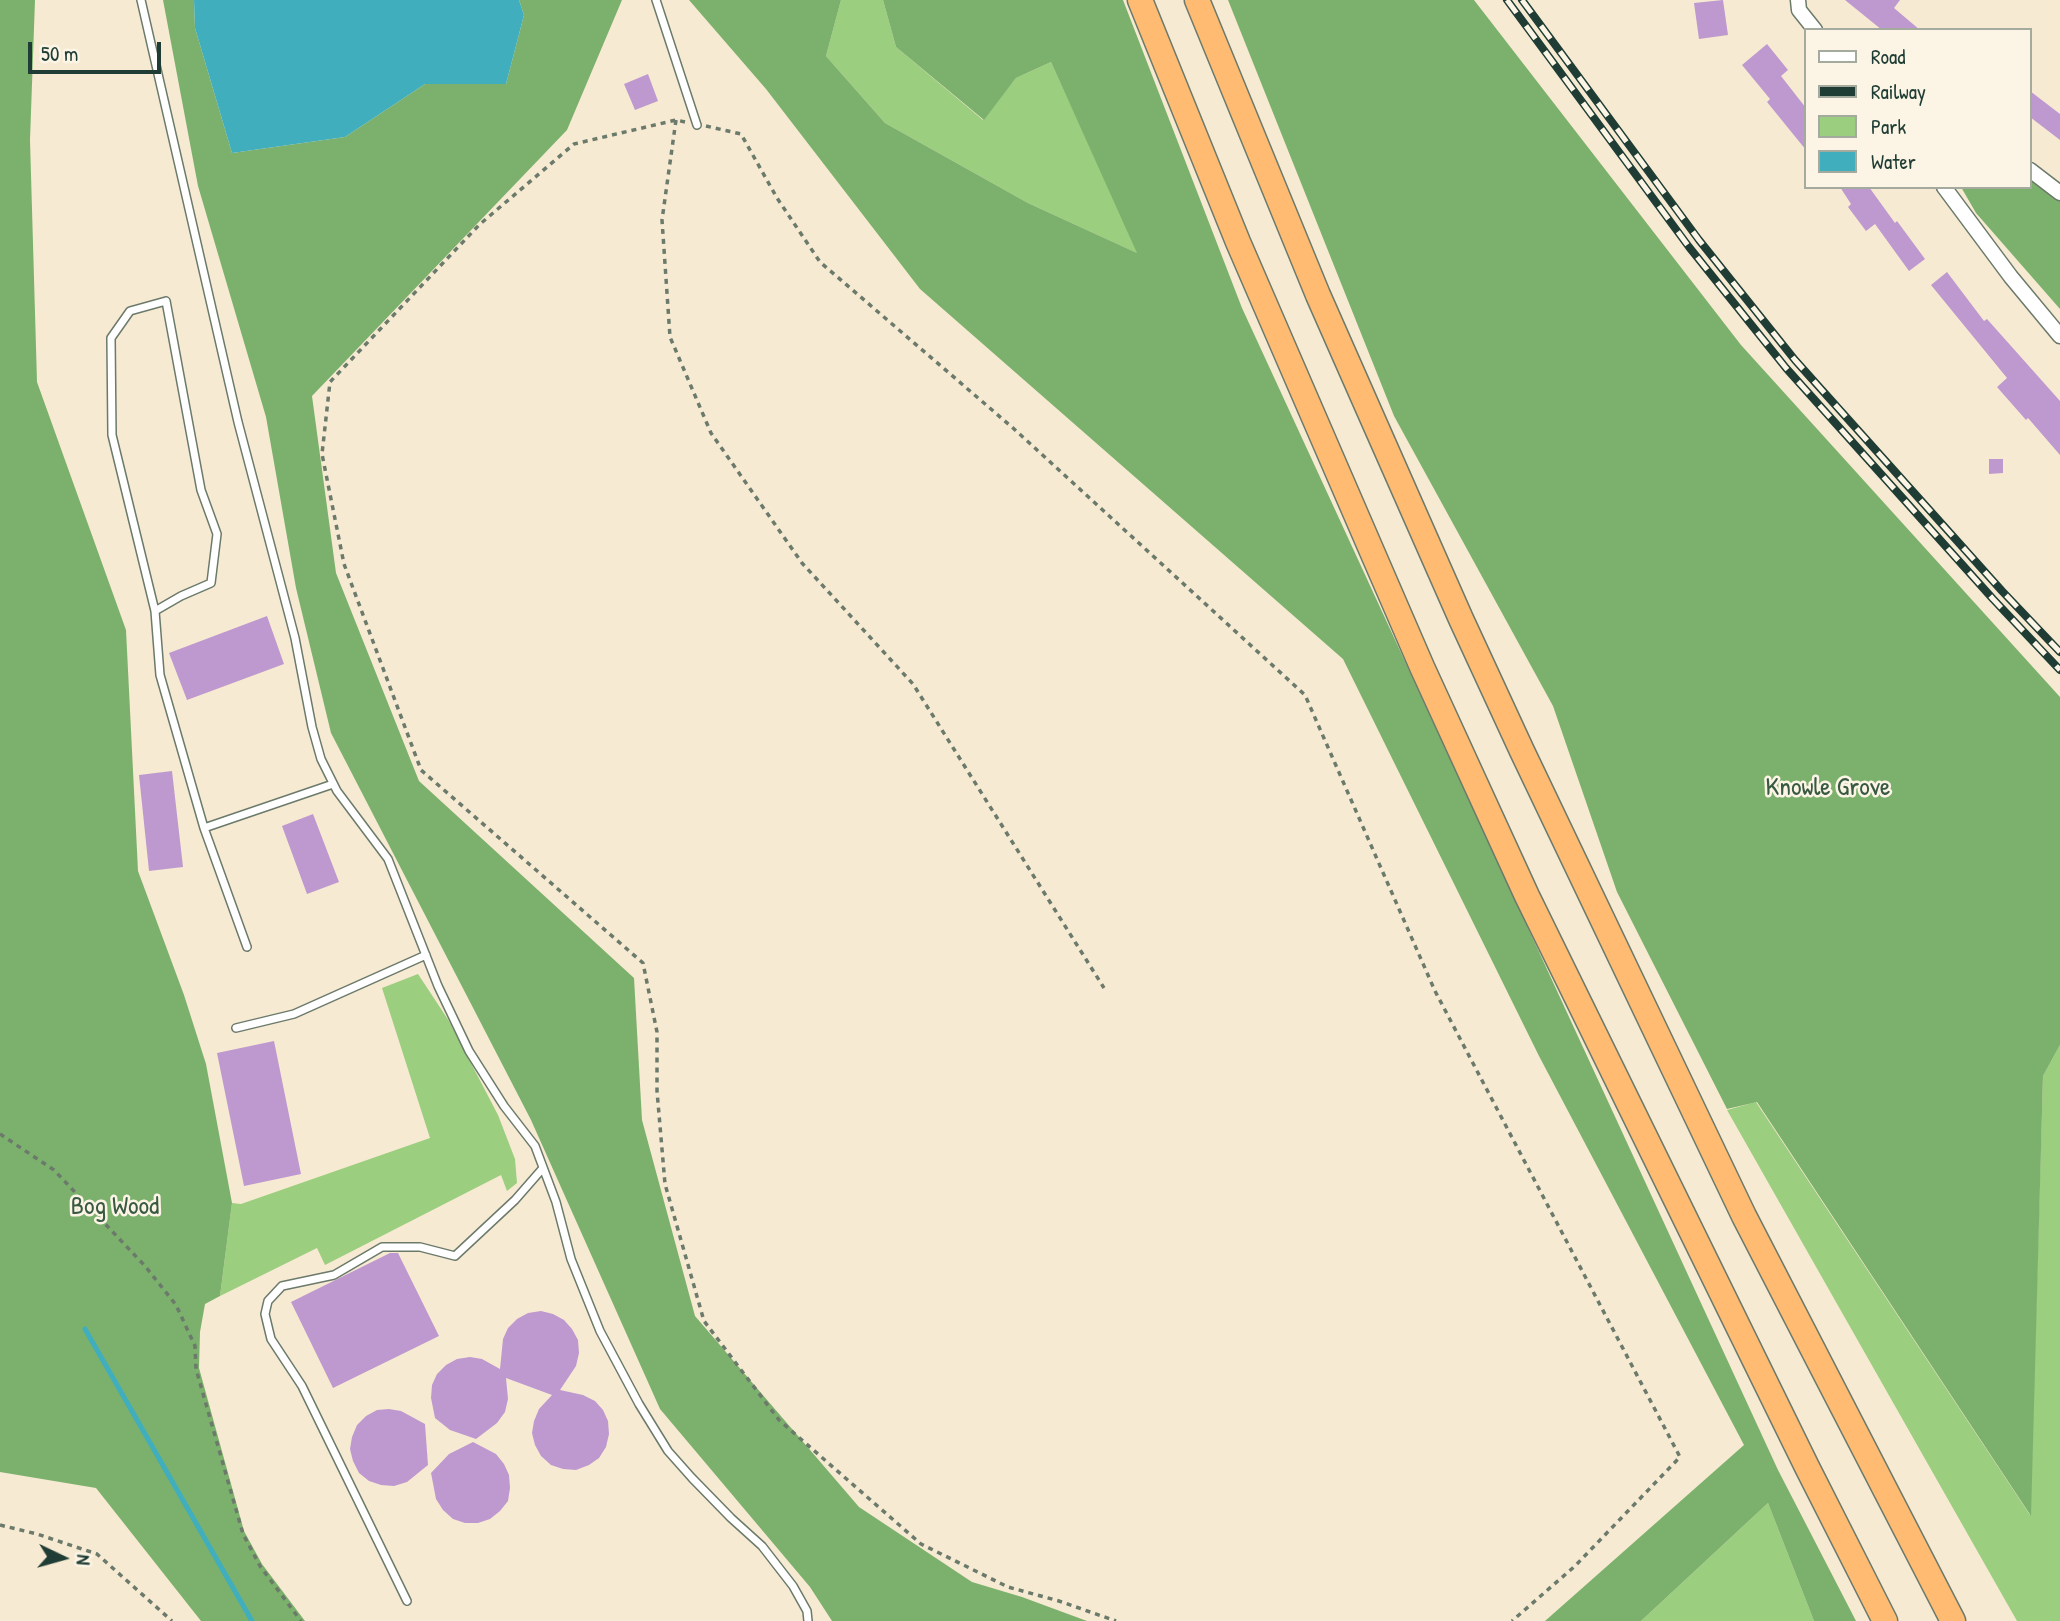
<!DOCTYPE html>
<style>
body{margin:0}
#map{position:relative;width:2060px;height:1621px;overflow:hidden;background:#f7ead2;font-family:"Patrick Hand",sans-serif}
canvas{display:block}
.legend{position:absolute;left:1804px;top:28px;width:228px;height:161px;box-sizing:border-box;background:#fcf5e5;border:2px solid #a4ab9e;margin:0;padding:9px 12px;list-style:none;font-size:21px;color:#1f3d34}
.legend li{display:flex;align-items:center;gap:14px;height:35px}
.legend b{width:35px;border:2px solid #a4ab9e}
.north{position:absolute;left:28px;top:1523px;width:70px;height:70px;-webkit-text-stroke:5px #fcf5e5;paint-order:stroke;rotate:95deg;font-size:19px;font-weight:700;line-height:28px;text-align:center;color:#1f3d34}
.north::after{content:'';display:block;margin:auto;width:24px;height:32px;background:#1f3d34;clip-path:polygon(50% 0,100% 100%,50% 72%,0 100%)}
.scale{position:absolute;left:28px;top:42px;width:133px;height:32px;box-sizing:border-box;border:4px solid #1f3d34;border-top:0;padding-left:9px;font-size:21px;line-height:24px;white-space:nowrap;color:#1f3d34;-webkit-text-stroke:5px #fcf5e5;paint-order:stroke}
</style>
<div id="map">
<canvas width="2060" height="1621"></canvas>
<ul class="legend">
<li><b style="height:9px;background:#fff"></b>Road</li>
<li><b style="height:9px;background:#1f3d34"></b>Railway</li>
<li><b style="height:19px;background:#9bce7e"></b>Park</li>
<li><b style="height:19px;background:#40aebd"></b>Water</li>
</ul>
<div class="north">N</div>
<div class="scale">50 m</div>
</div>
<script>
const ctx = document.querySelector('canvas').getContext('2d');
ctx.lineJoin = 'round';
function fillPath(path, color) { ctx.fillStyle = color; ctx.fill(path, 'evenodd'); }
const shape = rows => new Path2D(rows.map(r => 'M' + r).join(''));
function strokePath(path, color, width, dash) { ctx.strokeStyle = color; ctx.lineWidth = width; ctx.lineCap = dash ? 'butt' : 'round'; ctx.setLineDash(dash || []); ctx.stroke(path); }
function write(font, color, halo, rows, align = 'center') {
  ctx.font = font + ' "Patrick Hand",sans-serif'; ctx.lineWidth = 5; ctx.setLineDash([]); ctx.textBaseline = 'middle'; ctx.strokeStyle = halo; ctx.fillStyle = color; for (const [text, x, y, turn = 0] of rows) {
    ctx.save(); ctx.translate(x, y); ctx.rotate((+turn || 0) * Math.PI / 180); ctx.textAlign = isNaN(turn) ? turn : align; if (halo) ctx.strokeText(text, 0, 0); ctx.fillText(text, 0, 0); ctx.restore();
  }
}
const green = shape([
 [841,0,883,0,896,47,983,120,1016,78,1051,62,1139,254,1028,203,885,123,826,56],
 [418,974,449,1021,498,1115,515,1159,517,1183,507,1191,501,1175,325,1265,317,1248,220,1296,232,1203,241,1204,430,1138,382,988],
 [2060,1045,2060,1621,2017,1621,1727,1110,1756,1102,2030,1515,2043,1076],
 [1768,1503,1814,1621,1641,1621]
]);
const forest = shape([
 [0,0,35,0,30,140,37,382,126,630,138,871,184,995,206,1064,232,1203,220,1296,205,1304,200,1332,199,1368,244,1531,262,1564,305,1621,201,1621,96,1488,0,1472],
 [163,0,194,0,195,28,232,153,345,137,425,84,506,84,524,15,519,0,622,0,567,130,312,396,336,573,419,781,634,978,642,1120,695,1316,859,1507,972,1582,1022,1597,1087,1621,832,1621,810,1587,660,1409,531,1120,331,733,296,588,266,417,198,186],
 [689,0,841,0,826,56,885,123,1028,203,1137,253,1051,62,1016,78,984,120,896,47,883,0,1123,0,1242,308,1778,1470,1856,1621,1814,1621,1768,1503,1641,1621,1545,1621,1744,1445,1539,1056,1343,659,920,289,766,89],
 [1228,0,1474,0,1741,345,2060,697,2060,1045,2043,1076,2031,1516,1757,1102,1727,1109,1617,892,1553,706,1394,416],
 [2030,180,2060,199,2060,309,1976,213,1961,187,2030,187]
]);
const water = shape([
 [194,0,519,0,524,15,506,84,425,84,345,137,232,153,195,28]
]);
const stream = shape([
 [85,1329,252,1621]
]);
const building = shape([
 [1723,0,1728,35,1699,39,1694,3],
 [1845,0,1900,0,1894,8,1920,30,1882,30],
 [1767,44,1788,70,1781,76,1806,108,1806,150,1767,102,1770,99,1742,65],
 [648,74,658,101,635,110,624,84],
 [2030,91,2060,114,2060,140,2030,117],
 [1840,187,1869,187,1895,223,1897,221,1925,259,1909,271,1875,224,1866,231,1848,207,1851,204],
 [1947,272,1984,321,1987,319,2060,401,2060,455,2028,418,2026,420,1997,387,2007,378,1931,285],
 [1989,459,2003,459,2003,473,1989,474],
 [267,616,284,664,187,700,169,653],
 [172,771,183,867,149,871,139,775],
 [313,814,339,882,307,894,282,826],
 [274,1041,301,1174,244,1186,217,1053],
 [390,1253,398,1253,439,1336,333,1388,291,1302],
 [541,1311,553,1314,564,1320,572,1329,578,1340,579,1353,576,1366,560,1390,583,1395,595,1401,603,1410,608,1421,609,1434,606,1447,599,1458,589,1465,576,1470,563,1469,551,1465,541,1456,535,1445,532,1433,534,1421,539,1409,552,1395,506,1378,508,1399,505,1412,497,1423,476,1439,450,1430,435,1418,431,1398,432,1385,437,1374,446,1365,457,1359,470,1357,482,1359,500,1369,503,1339,508,1328,517,1319,528,1313],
 [389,1409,401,1411,425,1424,428,1465,407,1482,394,1486,381,1485,369,1481,359,1473,353,1461,350,1449,352,1437,357,1425,366,1416,377,1410],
 [473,1442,496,1454,504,1464,509,1475,510,1488,508,1501,500,1511,490,1519,478,1523,465,1523,453,1519,443,1510,436,1499,431,1473,449,1454]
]);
const path = shape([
 [676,120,662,220,670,337,711,433,802,563,913,684,1104,988],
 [685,122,676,120,574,144,479,225,330,382,322,454,344,564,421,770,643,963,657,1032,657,1091,665,1184,704,1321,779,1420,921,1544,1008,1587,1059,1601,1116,1621],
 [706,126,741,134,777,198,820,262,1013,428,1305,695,1435,991,1680,1457,1575,1566,1512,1621],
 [0,1134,54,1170,145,1266,176,1305,195,1346,196,1369,243,1534,260,1566,301,1621],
 [0,1525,37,1534,97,1554,172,1621]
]);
const lane = shape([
 [141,0,238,422,295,638,312,727,321,759,337,791,388,859,438,986,469,1051,504,1106,535,1146,556,1202,571,1259,600,1331,639,1404,668,1451,692,1478,731,1518,762,1546,793,1586,807,1611,808,1621],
 [656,0,697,125],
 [155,611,181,596,211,583,217,534,201,490,166,301,130,311,111,338,112,435,155,611,160,675,204,828,247,947],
 [204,828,333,784],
 [236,1028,294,1014,426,955],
 [407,1601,302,1386,271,1339,265,1314,268,1301,282,1286,334,1275,382,1247,420,1247,455,1256,515,1200,543,1168]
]);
const street = shape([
 [1798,0,1799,10,1815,30],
 [2030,170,2060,193],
 [1944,187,2011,277,2060,336]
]);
const highway = shape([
 [1140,0,1238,242,1422,667,1527,896,1807,1467,1885,1621],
 [1197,0,1318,295,1461,619,1522,751,1744,1216,1953,1621]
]);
const rail = shape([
 [1507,0,1689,247,1786,368,1993,599,2060,670],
 [1522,0,1699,240,1795,360,2002,591,2060,652]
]);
const parkNames = [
 ["Knowle Grove",1828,788],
 ["Bog Wood",115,1207]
];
fillPath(green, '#9bce7e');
fillPath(forest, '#7cb16d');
fillPath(water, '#40aebd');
strokePath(stream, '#40aebd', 5);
fillPath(building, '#be99cf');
strokePath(lane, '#6b7a6b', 10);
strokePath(street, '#6b7a6b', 17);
strokePath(highway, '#6b7a6b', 27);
strokePath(path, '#6b7a6b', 3.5, [5, 5]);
strokePath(lane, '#fff', 7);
strokePath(street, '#fff', 14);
strokePath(highway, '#ffbb71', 24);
strokePath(rail, '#1f3d34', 8);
strokePath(rail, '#fcf5e5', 5, [16]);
write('26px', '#385a43', '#fcf5e5', parkNames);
</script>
